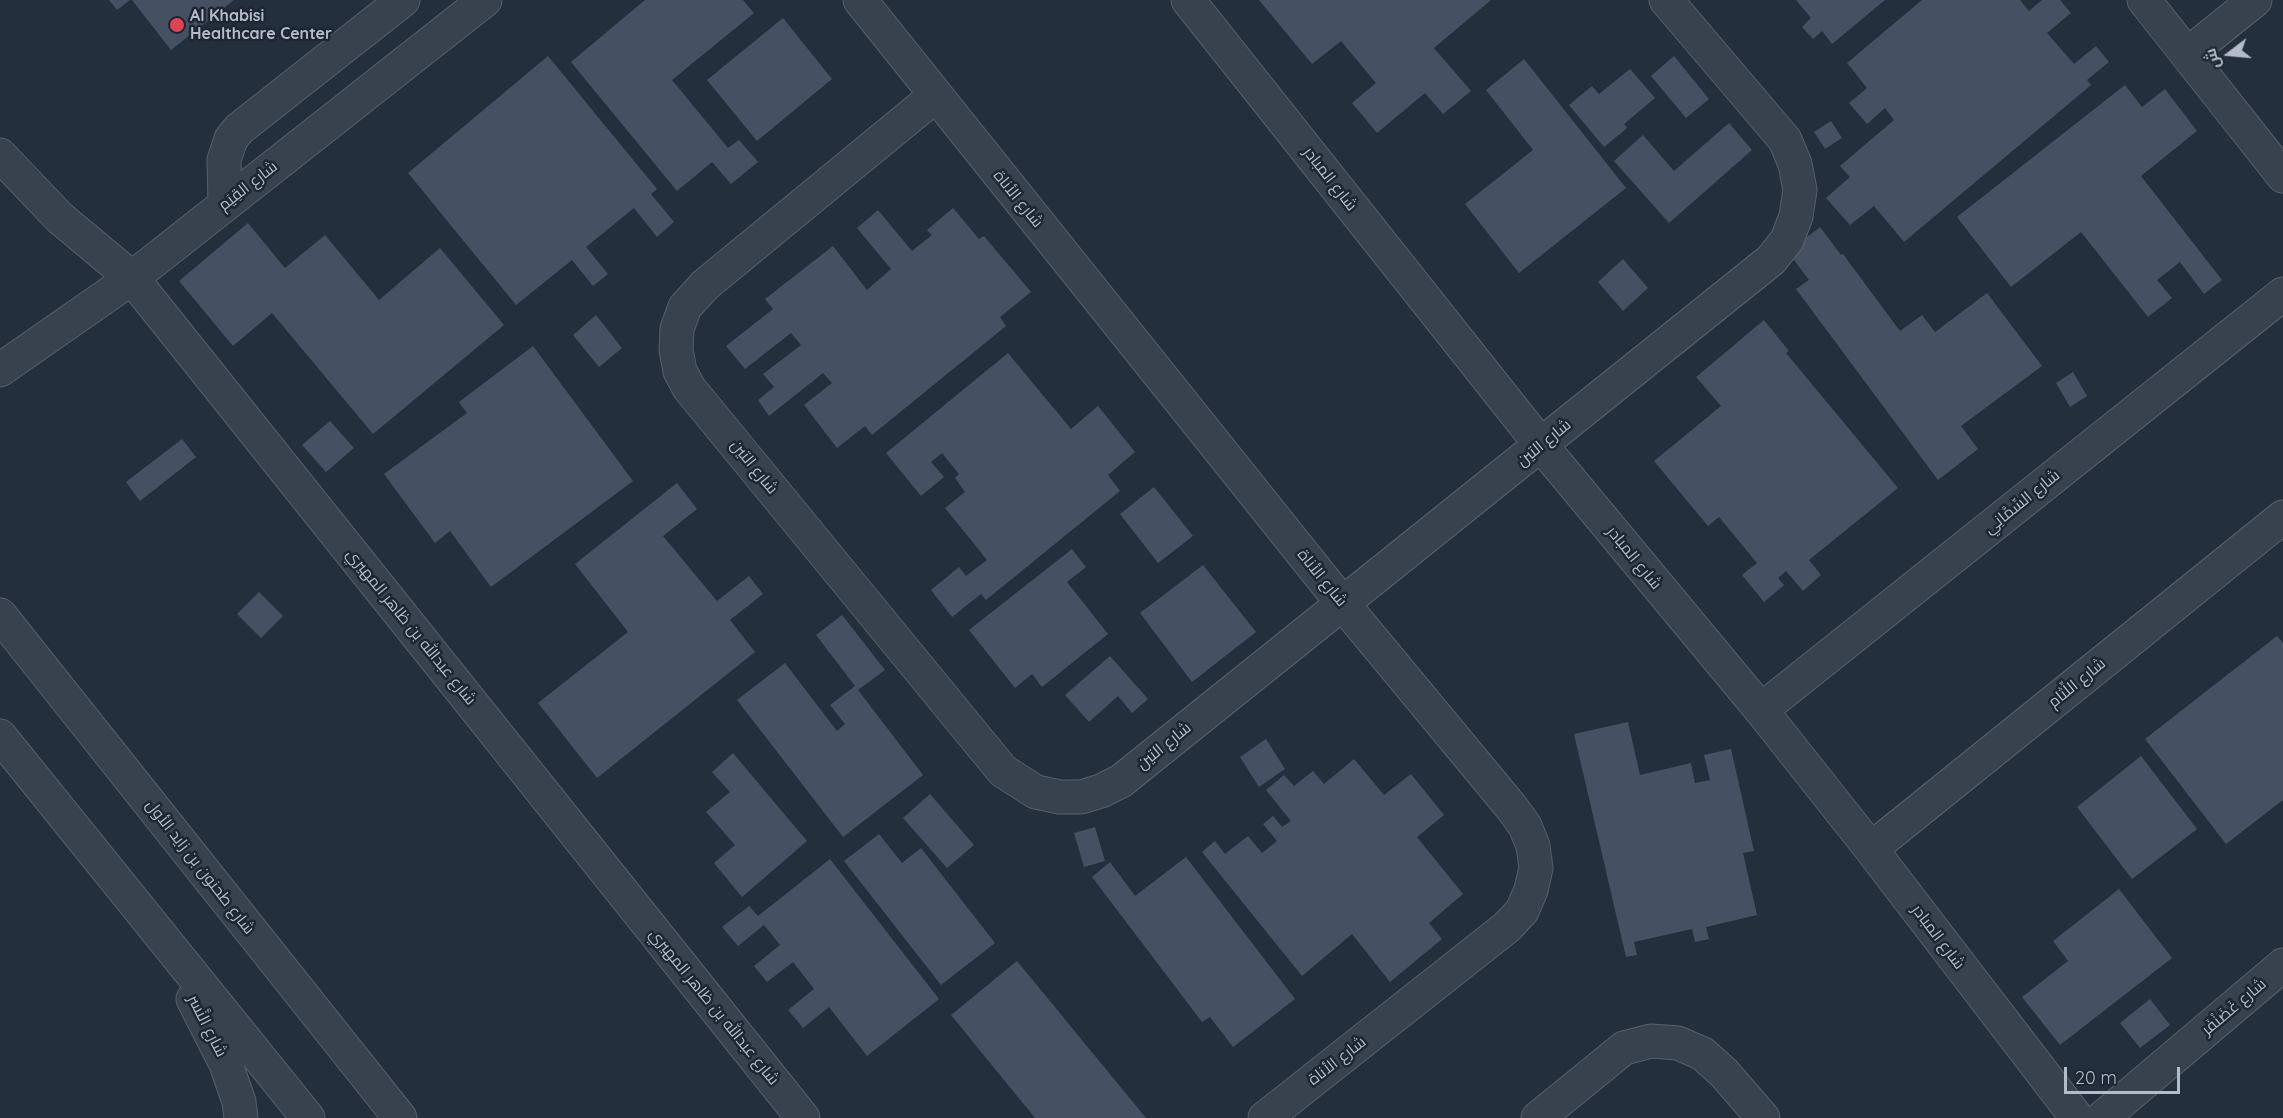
<!DOCTYPE html>
<meta charset="utf-8">
<style>
body{margin:0}
#map{position:relative;width:2283px;height:1118px;overflow:hidden;background:#242f3e;font-family:Quicksand,Cairo,sans-serif}
canvas{display:block}
.north{position:absolute;left:2199px;top:24px;width:60px;height:60px;-webkit-text-stroke:4px #1d2633;paint-order:stroke;rotate:254deg;font-size:16px;font-weight:700;line-height:24px;text-align:center;color:#b4bcc9}
.north::after{content:'';display:block;margin:auto;width:21px;height:27px;background:#b4bcc9;clip-path:polygon(50% 0,100% 100%,50% 72%,0 100%)}
.scale{position:absolute;left:2064px;top:1067px;width:116px;height:27px;box-sizing:border-box;border:3px solid #b4bcc9;border-top:0;padding-left:8px;font-size:18px;line-height:21px;white-space:nowrap;color:#b4bcc9;-webkit-text-stroke:4px #1d2633;paint-order:stroke}
</style>
<div id="map">
<canvas width="2283" height="1118"></canvas>
<div class="north">ش</div>
<div class="scale">20 m</div>
</div>
<script>
const ctx = document.querySelector('canvas').getContext('2d');
ctx.lineJoin = 'round';
function fillPath(path, color) { ctx.fillStyle = color; ctx.fill(path, 'evenodd'); }
const shape = rows => new Path2D(rows.map(r => 'M' + r).join(''));
function strokePath(path, color, width, dash) { ctx.strokeStyle = color; ctx.lineWidth = width; ctx.lineCap = dash ? 'butt' : 'round'; ctx.setLineDash(dash || []); ctx.stroke(path); }
function write(font, color, halo, rows, align = 'center') {
  ctx.font = font + ' Quicksand,Cairo,sans-serif'; ctx.lineWidth = 5; ctx.setLineDash([]); ctx.textBaseline = 'middle'; ctx.strokeStyle = halo; ctx.fillStyle = color; for (const [text, x, y, turn = 0] of rows) {
    ctx.save(); ctx.translate(x, y); ctx.rotate((+turn || 0) * Math.PI / 180); ctx.textAlign = isNaN(turn) ? turn : align; if (halo) ctx.strokeText(text, 0, 0); ctx.fillText(text, 0, 0); ctx.restore();
  }
}
const building = shape([
 [109,0,130,0,117,10],
 [132,0,234,0,171,50],
 [645,0,743,0,754,13,672,80,728,148,739,140,758,162,731,184,712,162,677,191,571,62],
 [1259,0,1491,0,1434,48,1471,91,1443,114,1425,93,1377,133,1352,103,1376,83,1341,41,1312,64],
 [1796,0,1885,0,1832,44,1822,31,1813,39,1802,27,1811,18],
 [1922,0,2020,0,2029,11,2042,0,2060,0,2071,13,2047,33,2074,64,2096,46,2109,62,2087,80,2091,85,1904,242,1874,206,1850,225,1826,198,1850,177,1840,166,1894,120,1885,108,1867,124,1849,103,1867,88,1847,63],
 [783,18,832,79,757,141,707,80],
 [548,56,657,189,651,194,674,222,657,237,634,208,586,247,608,274,593,286,572,260,516,305,408,173],
 [1674,56,1709,99,1686,118,1651,76],
 [1524,59,1626,188,1519,273,1465,204,1533,150,1486,90],
 [1630,69,1655,98,1624,124,1627,128,1604,147,1569,105,1592,86,1599,94],
 [2125,85,2142,107,2165,89,2197,131,2141,176,2222,280,2204,294,2180,262,2157,280,2172,298,2148,317,2081,232,2011,287,1957,217],
 [1831,121,1842,138,1825,149,1814,132],
 [1729,123,1752,150,1669,223,1614,161,1643,135,1674,171],
 [953,208,979,239,984,236,1031,292,1000,317,1006,326,872,435,865,426,837,448,804,405,832,383,823,373,769,416,758,400,774,387,763,374,801,345,791,333,745,369,726,346,773,309,765,299,833,246,867,290,891,269,857,228,878,210,912,251,932,235,927,230],
 [248,223,285,268,325,235,379,300,440,248,504,325,373,434,272,313,233,346,179,281],
 [1820,227,1841,255,1843,254,1900,331,1922,315,1935,332,1987,293,2042,366,1961,426,1978,449,1938,480,1796,289,1809,280,1788,252],
 [1623,259,1648,288,1623,311,1598,282],
 [596,315,622,348,599,367,573,335],
 [1764,320,1789,351,1786,353,1898,488,1809,560,1821,575,1803,591,1786,571,1778,578,1784,585,1764,602,1742,575,1757,563,1719,517,1708,526,1654,461,1721,406,1696,377],
 [533,346,633,481,491,587,450,531,435,543,384,474,467,413,459,402],
 [1008,353,1071,429,1098,406,1135,452,1108,475,1120,491,986,600,981,594,952,617,931,590,959,567,966,576,987,560,945,508,965,492,955,478,959,474,942,453,931,462,944,477,921,496,886,453],
 [2073,372,2087,396,2070,407,2056,383],
 [330,421,354,448,326,472,302,445],
 [182,439,196,457,140,501,126,482],
 [677,483,697,509,663,536,717,601,749,576,763,594,730,620,755,652,597,778,538,703,628,632,575,564],
 [1154,487,1193,536,1158,563,1120,514],
 [1072,549,1086,567,1067,582,1108,634,1042,687,1032,674,1015,688,969,630],
 [1203,565,1256,632,1192,682,1140,613],
 [259,592,283,616,261,638,237,614],
 [842,615,885,670,858,690,923,775,843,837,737,700,785,663,837,731,845,724,830,705,855,686,816,635],
 [2277,636,2283,643,2283,800,2226,844,2145,739],
 [1110,656,1148,699,1132,713,1118,696,1089,722,1065,695],
 [1628,722,1640,775,1691,763,1695,783,1710,780,1704,755,1731,749,1754,851,1743,853,1757,915,1706,927,1709,939,1695,942,1692,929,1634,942,1637,955,1626,957,1574,734],
 [1266,739,1285,769,1259,787,1240,757],
 [733,753,807,841,742,897,714,863,735,845,706,812,730,792,712,772],
 [2141,756,2197,829,2132,879,2077,807],
 [1354,759,1384,795,1411,774,1444,815,1417,837,1463,894,1429,923,1442,939,1390,982,1352,934,1302,976,1202,852,1215,841,1225,854,1248,836,1262,853,1277,841,1263,824,1273,816,1282,827,1291,821,1266,790,1284,775,1294,786,1313,771,1324,784],
 [930,794,974,845,947,868,903,818],
 [1095,827,1105,861,1084,867,1074,833],
 [879,834,902,863,921,848,995,943,941,985,844,861],
 [1186,857,1295,999,1233,1047,1210,1017,1202,1022,1092,877,1110,862,1135,896],
 [830,859,939,999,867,1056,829,1007,803,1028,788,1010,814,989,793,962,767,982,754,966,780,945,764,925,738,946,722,927,749,906,758,916],
 [2119,889,2172,958,2060,1045,2022,997,2068,961,2053,941],
 [1017,961,1146,1118,1035,1118,951,1015],
 [2150,999,2170,1025,2140,1048,2120,1023]
]);
const minor = shape([
 [860,0,1343,604,1512,808,1525,826,1533,846,1536,868,1531,890,1522,911,1507,927,1265,1118],
 [1188,0,1541,445,1761,710,1871,849,2077,1118],
 [2144,0,2283,176],
 [2188,54,2255,0],
 [935,96,705,285,685,307,677,329,676,350,680,371,689,388,1003,771,1036,792,1060,797,1081,797,1101,791,1121,781,1771,260,1787,240,1796,216,1800,190,1795,164,1785,140,1666,0],
 [0,155,60,218,132,278,803,1118],
 [225,204,224,160,231,139,239,129,403,0],
 [0,370,132,278,485,0],
 [0,615,400,1118],
 [1761,710,2283,294],
 [0,736,308,1118],
 [1871,849,2283,517],
 [193,999,226,1064,239,1102,241,1118],
 [1538,1118,1624,1048,1651,1041,1678,1043,1703,1054,1724,1073,1763,1118],
 [2102,1118,2283,965]
]);
const markers = [
 [177,25,8,"#e0444e"]
];
const poiNames = [
 ["Al Khabisi",190,16],
 ["Healthcare Center",190,34]
];
const streetNames = [
 ["شارع المبادر",1330,179,52],
 ["شارع القِيَم",248,186,-38],
 ["شارع الأناة",1018,199,51],
 ["شارع التين",1544,443,-39],
 ["شارع التين",754,467,51],
 ["شارع السِّمَّانِي",2022,502,-39],
 ["شارع المبادر",1634,558,51],
 ["شارع الأناة",1322,578,51],
 ["شارع عبدالله بن ظاهر المهيري",411,627,51],
 ["شارع اللِّثام",2077,683,-39],
 ["شارع التين",1164,746,-39],
 ["شارع طحنون بن زايد الأول",200,867,52],
 ["شارع المبادر",1938,937,53],
 ["شارع عبدالله بن ظاهر المهيري",714,1007,51],
 ["شارع غَضَنْفَر",2234,1007,-40],
 ["شارع النَّسر",207,1026,63],
 ["شارع الأناة",1337,1061,-38]
];
fillPath(building, '#455162');
strokePath(minor, '#565f6c', 35);
strokePath(minor, '#38414e', 33);
for (const [x, y, r, color] of markers) { const dot = new Path2D(); dot.arc(x, y, r, 0, 2 * Math.PI); ctx.fillStyle = color; ctx.fill(dot); strokePath(dot, '#1d2633', 2); }
write('bold 16px', '#b4bcc9', '#1d2633', poiNames, 'left');
write('16px', '#b4bcc9', '#1d2633', streetNames);
</script>
